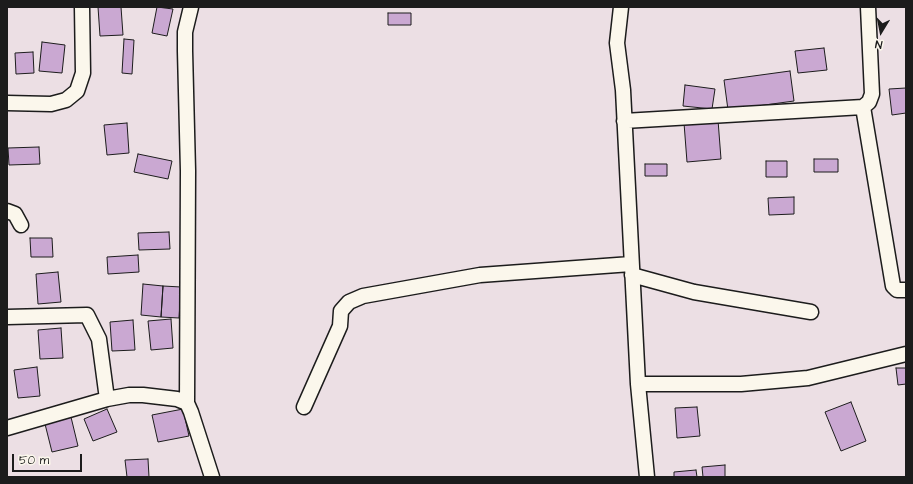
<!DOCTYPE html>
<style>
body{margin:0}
#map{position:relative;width:913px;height:484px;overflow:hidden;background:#ecdfe4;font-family:"Architects Daughter",sans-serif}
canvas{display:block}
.frame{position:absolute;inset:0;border:8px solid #1c1c1c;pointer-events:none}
.north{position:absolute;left:861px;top:12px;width:40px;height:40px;-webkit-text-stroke:3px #fbf7ec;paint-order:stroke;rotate:190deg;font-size:11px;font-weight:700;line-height:16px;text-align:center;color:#1c1c1c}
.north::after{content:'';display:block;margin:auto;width:14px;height:18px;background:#1c1c1c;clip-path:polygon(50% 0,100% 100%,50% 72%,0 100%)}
.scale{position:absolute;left:12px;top:454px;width:70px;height:18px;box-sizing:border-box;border:2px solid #1c1c1c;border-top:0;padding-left:5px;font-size:12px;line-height:14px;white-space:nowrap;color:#1c1c1c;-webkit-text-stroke:3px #fbf7ec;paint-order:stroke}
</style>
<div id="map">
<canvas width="913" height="484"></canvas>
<div class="frame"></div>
<div class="north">N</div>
<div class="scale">50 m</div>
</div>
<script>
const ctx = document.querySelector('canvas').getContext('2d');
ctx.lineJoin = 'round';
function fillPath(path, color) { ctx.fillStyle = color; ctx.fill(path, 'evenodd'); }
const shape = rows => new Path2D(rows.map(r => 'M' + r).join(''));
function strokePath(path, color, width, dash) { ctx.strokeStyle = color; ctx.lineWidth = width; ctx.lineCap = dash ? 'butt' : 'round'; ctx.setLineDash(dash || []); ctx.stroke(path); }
const building = shape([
 [98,7,121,7,123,35,100,36,98,7],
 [157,7,173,9,167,36,152,33,157,7],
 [388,13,411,13,411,25,388,25,388,13],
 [124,39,134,40,132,74,122,73,124,39],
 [42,42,65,45,62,73,39,71,42,42],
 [824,48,827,70,798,73,795,51,824,48],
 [33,52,34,73,16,74,15,53,33,52],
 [790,71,794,101,728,110,724,80,790,71],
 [685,85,715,89,712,109,683,106,685,85],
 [906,88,906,113,892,115,889,89,906,88],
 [718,120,721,159,687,162,684,123,718,120],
 [127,123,129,153,107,155,104,125,127,123],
 [39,147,40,164,9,165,8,148,39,147],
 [138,154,172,161,168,179,134,172,138,154],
 [814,159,838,159,838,172,814,172,814,159],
 [766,161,787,161,787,177,766,177,766,161],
 [645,164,667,164,667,176,645,176,645,164],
 [794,197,794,214,769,215,768,198,794,197],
 [169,232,170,249,139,250,138,233,169,232],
 [30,238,52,238,53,257,31,257,30,238],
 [138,255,139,272,108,274,107,257,138,255],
 [58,272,61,302,38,304,36,274,58,272],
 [143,284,163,286,161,317,141,315,143,284],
 [163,286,181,287,179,318,161,317,163,286],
 [171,319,173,348,151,350,148,321,171,319],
 [133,320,135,350,112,351,110,322,133,320],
 [61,328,63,358,40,359,38,330,61,328],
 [37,367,40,396,18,398,14,370,37,367],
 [896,368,906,368,906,384,898,385,896,368],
 [851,402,866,441,841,451,825,412,851,402],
 [697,407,700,436,677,438,675,408,697,407],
 [107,409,117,432,93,441,84,419,107,409],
 [183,409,189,436,158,442,152,415,183,409],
 [70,413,78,446,52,452,44,420,70,413],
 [148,459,149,477,127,477,125,460,148,459],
 [725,465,725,477,703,477,702,467,725,465],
 [696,470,697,477,674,477,674,472,696,470]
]);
const minor = shape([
 [621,7,617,43,623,90,638,384,647,477],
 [7,103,51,104,66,100,77,91,83,73,82,7],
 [863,107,893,286,897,290,906,290],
 [624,121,863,107,869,102,872,94,868,7],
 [7,211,15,214,21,225],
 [632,275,694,292,811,312],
 [7,317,87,315,99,339,107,399],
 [638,384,741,384,808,378,906,354],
 [187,403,188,171,185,51,185,32,191,7],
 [304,407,340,326,341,311,349,302,363,296,480,275,631,264],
 [7,428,107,399,129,395,143,395,177,399,187,403,191,412,212,477]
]);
fillPath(building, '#caa8d2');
strokePath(building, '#1c1c1c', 1);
strokePath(minor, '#1c1c1c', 17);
strokePath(minor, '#fbf7ec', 14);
</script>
